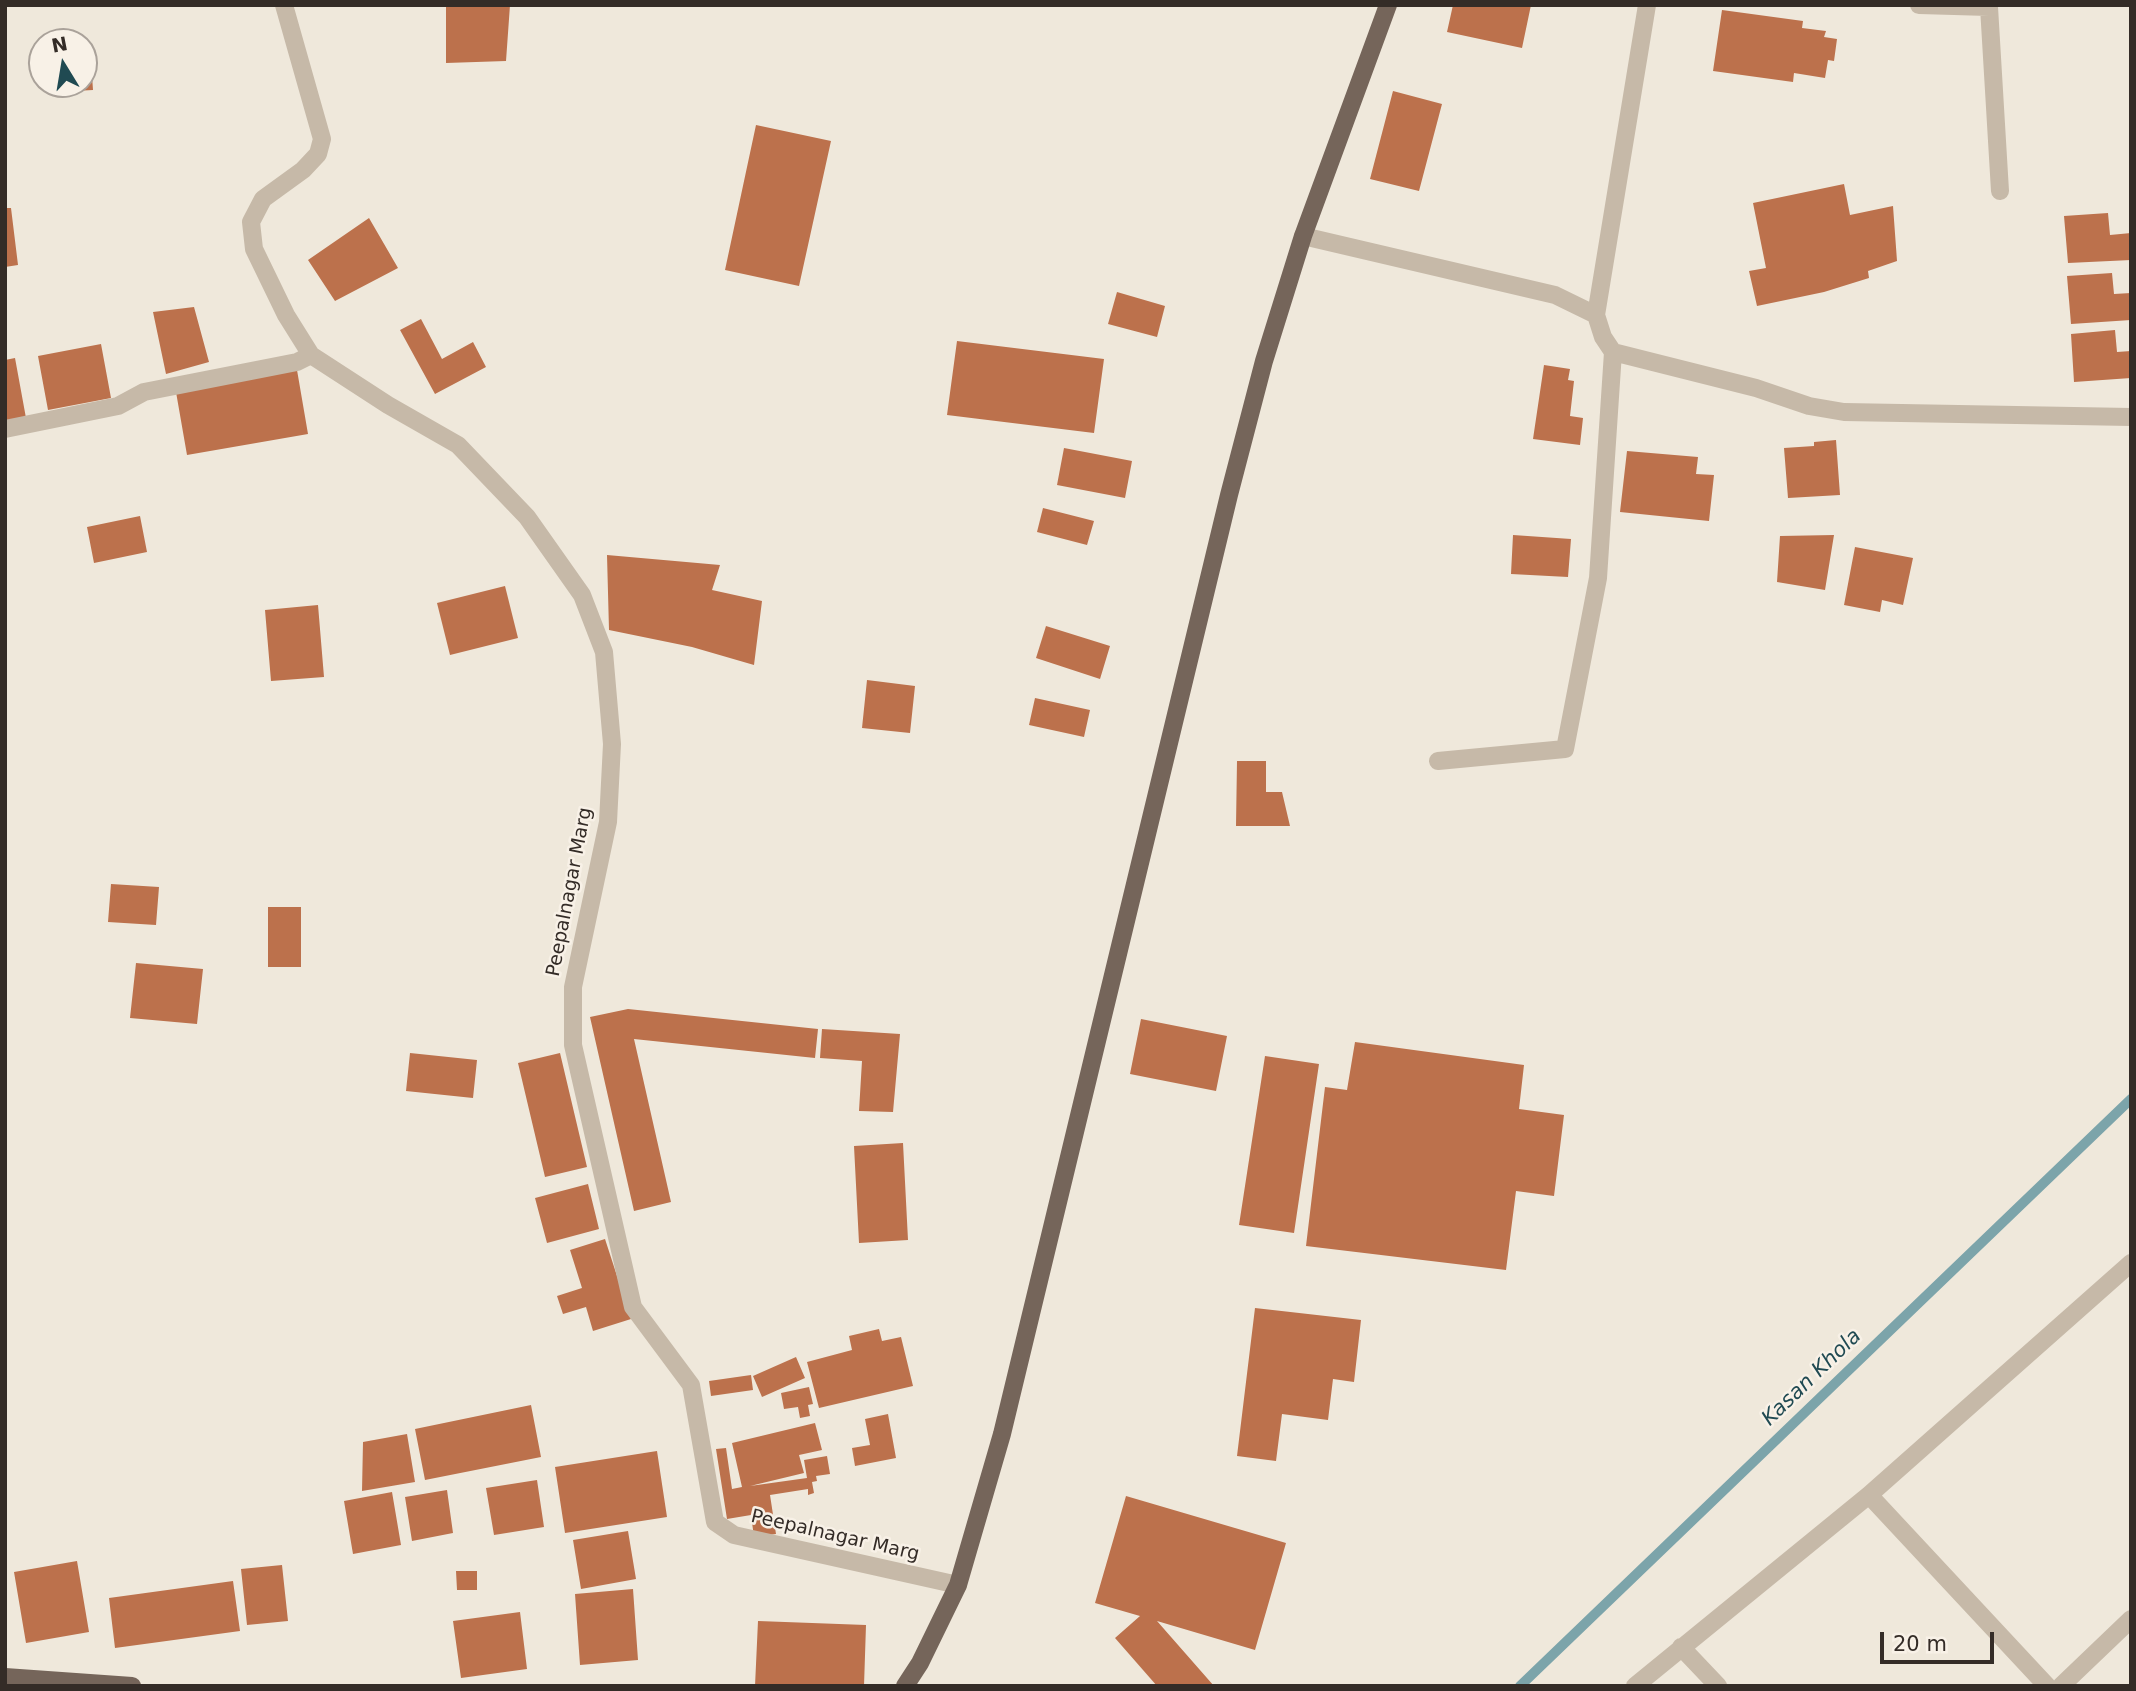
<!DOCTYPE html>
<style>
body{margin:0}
#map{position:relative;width:2136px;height:1691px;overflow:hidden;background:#efe8db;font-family:"DejaVu Sans",sans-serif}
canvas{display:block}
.frame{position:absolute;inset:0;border:7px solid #342c27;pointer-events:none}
.north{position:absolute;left:28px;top:28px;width:70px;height:70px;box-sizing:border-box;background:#f8f1e7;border:2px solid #aaa29a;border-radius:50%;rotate:349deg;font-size:19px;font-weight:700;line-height:28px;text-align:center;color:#342c27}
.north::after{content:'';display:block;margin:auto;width:24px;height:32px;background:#204a52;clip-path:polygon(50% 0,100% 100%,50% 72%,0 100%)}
.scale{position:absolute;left:1880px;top:1632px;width:114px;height:32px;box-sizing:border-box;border:4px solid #342c27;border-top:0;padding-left:9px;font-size:21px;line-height:24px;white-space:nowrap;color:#342c27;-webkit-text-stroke:5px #f8f1e7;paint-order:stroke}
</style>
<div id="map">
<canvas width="2136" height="1691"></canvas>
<div class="frame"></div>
<div class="north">N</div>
<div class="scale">20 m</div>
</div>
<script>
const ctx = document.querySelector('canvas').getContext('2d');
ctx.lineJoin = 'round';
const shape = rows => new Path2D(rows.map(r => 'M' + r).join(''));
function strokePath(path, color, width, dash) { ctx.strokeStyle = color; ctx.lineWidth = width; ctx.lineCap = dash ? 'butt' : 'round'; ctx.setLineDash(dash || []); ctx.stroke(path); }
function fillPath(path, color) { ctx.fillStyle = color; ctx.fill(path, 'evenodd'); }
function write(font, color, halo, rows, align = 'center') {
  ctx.font = font + ' "DejaVu Sans",sans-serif'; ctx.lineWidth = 5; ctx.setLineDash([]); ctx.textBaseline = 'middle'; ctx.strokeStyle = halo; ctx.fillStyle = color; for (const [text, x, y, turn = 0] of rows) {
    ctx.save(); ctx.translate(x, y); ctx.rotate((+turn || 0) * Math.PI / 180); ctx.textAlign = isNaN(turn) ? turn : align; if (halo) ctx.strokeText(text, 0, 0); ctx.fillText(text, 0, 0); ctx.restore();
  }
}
const stream = shape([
 [1520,1686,2131,1099]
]);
const building = shape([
 [446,5,510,5,506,61,446,63],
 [1453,5,1531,5,1522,48,1447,32],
 [1722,10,1803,21,1802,28,1826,31,1824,37,1837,39,1834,61,1828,60,1825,78,1794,73,1793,82,1713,71],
 [84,47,90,47,93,90,56,92,56,84,84,84],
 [1393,91,1442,104,1419,191,1370,179],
 [756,125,831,141,799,286,725,270],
 [1844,184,1850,215,1893,206,1897,261,1868,271,1869,278,1824,292,1757,306,1749,271,1766,268,1753,203],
 [5,208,11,208,18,265,5,267],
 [2108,213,2110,235,2131,233,2131,260,2068,263,2064,216],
 [369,218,398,268,335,301,308,260],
 [2112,273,2114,294,2131,293,2131,320,2071,324,2067,276],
 [1117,292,1165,306,1157,337,1108,324],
 [194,307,209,362,166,374,153,312],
 [421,319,442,359,473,342,486,367,435,394,400,330],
 [2115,330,2117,352,2131,351,2131,378,2074,382,2071,334],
 [957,341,1104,359,1094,433,947,415],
 [101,344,111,398,48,410,38,356],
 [15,358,26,418,5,422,5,360],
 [1544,365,1570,369,1568,380,1574,381,1570,416,1583,418,1580,445,1533,439],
 [297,370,308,434,187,455,176,392],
 [1836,440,1840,495,1788,498,1784,448,1814,446,1814,442],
 [1064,448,1132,461,1125,498,1057,485],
 [1627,451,1698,457,1696,474,1714,475,1709,521,1620,512],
 [1043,508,1094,521,1087,545,1037,532],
 [140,516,147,552,94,563,87,527],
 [1513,535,1571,539,1568,577,1511,574],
 [1834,535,1825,590,1777,582,1780,536],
 [1855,547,1913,558,1903,605,1882,600,1880,612,1844,605],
 [607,555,720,565,712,590,762,601,754,665,692,647,609,630],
 [505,586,518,638,450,655,437,603],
 [318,605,324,677,271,681,265,610],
 [1046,626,1110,646,1100,679,1036,658],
 [867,680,915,686,910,733,862,728],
 [1035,698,1090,710,1084,737,1029,725],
 [1237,761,1266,761,1266,792,1282,792,1290,826,1236,826],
 [111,884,159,887,156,925,108,922],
 [268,907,301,907,301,967,268,967],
 [136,963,203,969,197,1024,130,1018],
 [628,1009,818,1029,815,1058,634,1039,671,1202,634,1211,590,1017],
 [1141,1019,1227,1036,1216,1091,1130,1074],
 [822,1029,900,1034,893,1112,859,1111,862,1061,820,1058],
 [1355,1042,1524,1065,1519,1109,1564,1115,1554,1196,1516,1191,1506,1270,1306,1246,1325,1087,1347,1090],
 [410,1053,477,1060,473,1098,406,1091],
 [560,1053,587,1167,545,1177,518,1063],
 [1265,1056,1319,1064,1294,1233,1239,1225],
 [903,1143,908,1240,859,1243,854,1146],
 [588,1184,599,1229,547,1243,535,1198],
 [605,1239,631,1319,593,1331,586,1307,563,1314,557,1296,582,1288,570,1250],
 [1255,1308,1361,1320,1354,1382,1333,1379,1328,1420,1282,1414,1276,1461,1237,1456],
 [879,1329,882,1341,901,1337,913,1386,819,1408,807,1362,852,1350,849,1336],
 [796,1357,805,1378,762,1397,753,1376],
 [751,1375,753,1390,711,1396,709,1381],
 [809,1387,813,1404,808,1405,810,1416,800,1418,798,1407,784,1409,781,1393],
 [531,1405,541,1457,425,1480,415,1429],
 [888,1414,896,1458,855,1466,852,1448,870,1445,865,1419],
 [815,1423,822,1450,799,1455,804,1473,750,1486,807,1478,804,1460,827,1456,830,1474,816,1476,817,1481,812,1482,814,1493,808,1495,808,1489,770,1495,776,1534,754,1537,751,1515,727,1519,716,1449,726,1448,732,1489,742,1487,732,1443],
 [407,1434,415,1482,362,1491,363,1442],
 [657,1451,667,1517,565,1533,555,1467],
 [537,1480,544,1527,494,1535,486,1488],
 [447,1490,453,1533,412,1541,405,1497],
 [392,1492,401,1545,353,1554,344,1501],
 [1126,1496,1286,1543,1255,1650,1157,1621,1214,1686,1157,1686,1115,1638,1140,1616,1095,1603],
 [628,1531,636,1579,581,1589,573,1540],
 [77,1561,89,1632,26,1643,14,1572],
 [282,1565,288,1621,247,1625,241,1569],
 [456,1571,477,1571,477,1590,457,1590],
 [233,1581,240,1631,115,1648,109,1598],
 [633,1589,638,1660,580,1665,575,1594],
 [520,1612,527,1669,461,1678,453,1621],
 [758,1621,866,1625,864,1686,755,1686]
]);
const minor = shape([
 [284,5,322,139,318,154,303,170,263,199,251,222,254,249,286,315,311,355,388,405,458,445,527,517,582,595,604,652,612,744,608,822,573,987,573,1045,633,1307,691,1385,715,1522,734,1535,958,1585],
 [1647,5,1596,315,1603,337,1613,352,1756,388,1809,406,1844,412,2131,417],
 [1919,5,1989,7,2000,191],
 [1303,236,1555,295,1596,315],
 [5,429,118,406,144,392,297,362,311,355],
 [1438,761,1565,749,1598,578,1613,352],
 [1869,1495,2047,1686],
 [1681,1647,1718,1686],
 [1635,1686,1869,1495,2131,1263],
 [2061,1686,2131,1619]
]);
const major = shape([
 [5,1677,132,1686],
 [905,1686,920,1663,958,1585,1002,1434,1229,495,1264,361,1303,236,1388,5]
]);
const streetNames = [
 ["Peepalnagar Marg",570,892,-79],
 ["Peepalnagar Marg",835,1536,13]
];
const waterNames = [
 ["Kasan Khola",1812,1378,-44]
];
strokePath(stream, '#7ca4aa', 10);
fillPath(building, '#bc714c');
strokePath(minor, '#c6b9a8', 18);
strokePath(major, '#75655a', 18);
write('19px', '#342c27', '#f8f1e7', streetNames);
write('italic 21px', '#204a52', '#f8f1e7', waterNames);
</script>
